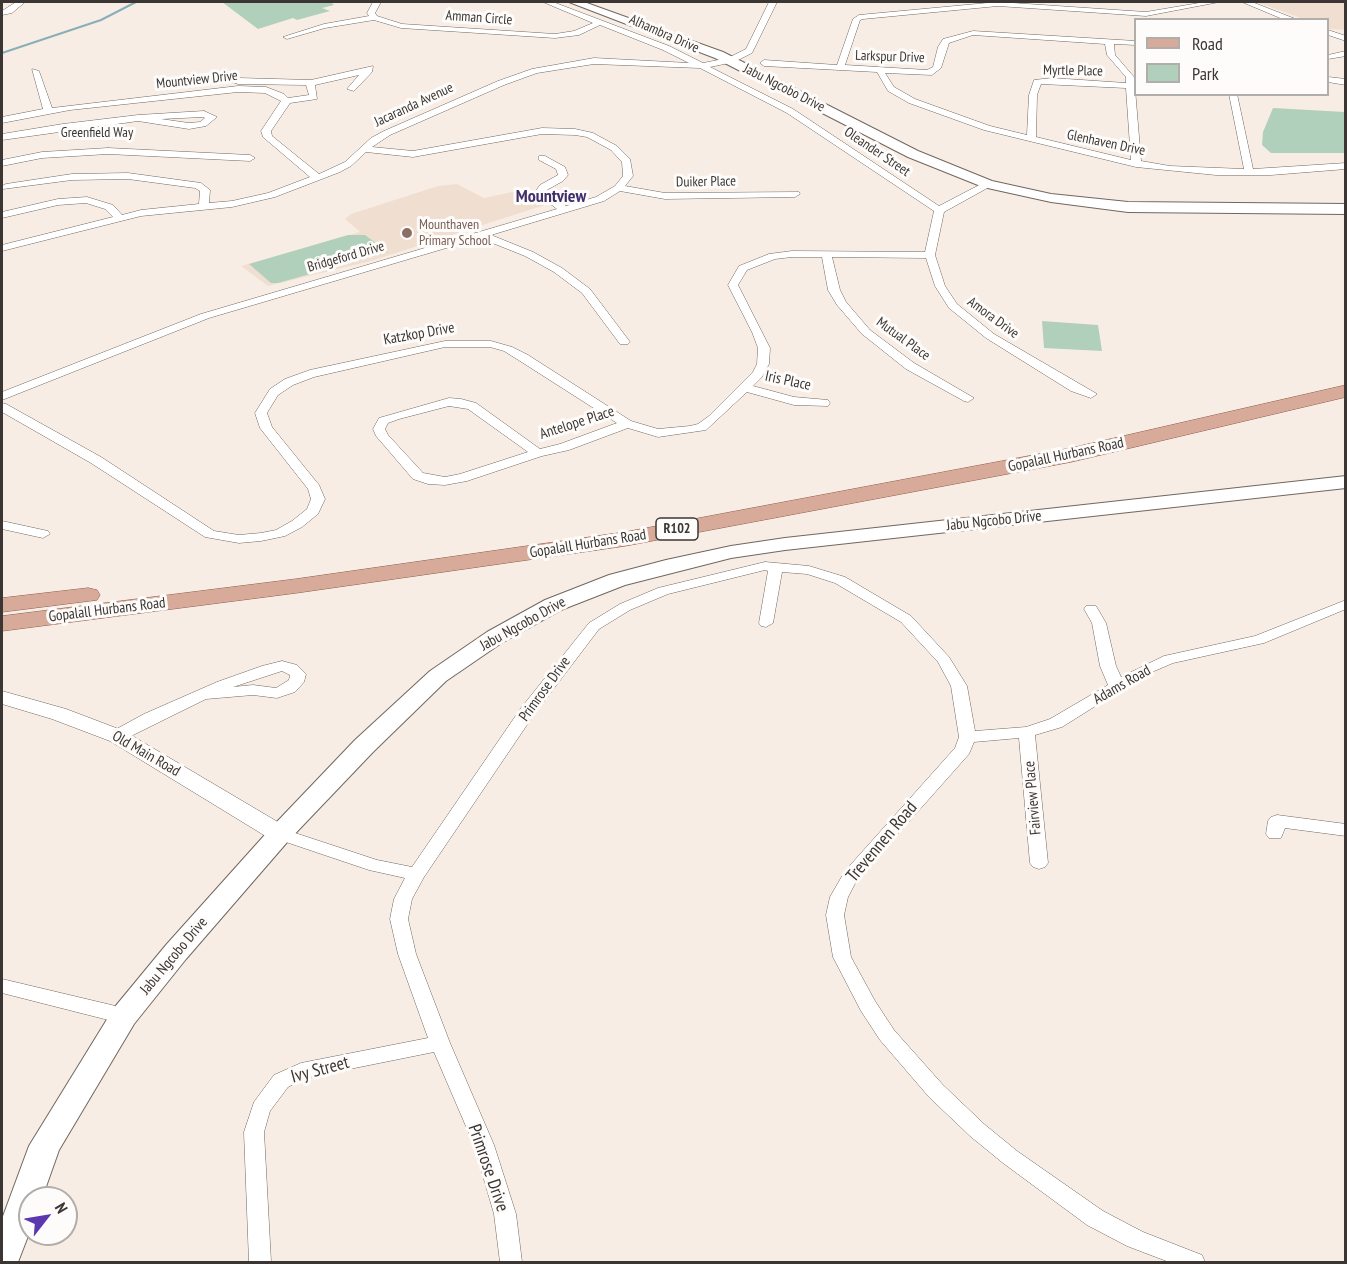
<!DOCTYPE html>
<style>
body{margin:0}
#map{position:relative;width:1347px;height:1264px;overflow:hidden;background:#f8ede4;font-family:"PT Sans Narrow",sans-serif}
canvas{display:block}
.frame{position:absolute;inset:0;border:3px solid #3b3633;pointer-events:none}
.legend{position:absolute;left:1134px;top:18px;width:195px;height:78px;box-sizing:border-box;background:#fefcfa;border:2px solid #b0adaa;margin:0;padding:8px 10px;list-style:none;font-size:18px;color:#3b3633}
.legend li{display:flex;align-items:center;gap:12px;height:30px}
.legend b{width:30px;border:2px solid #b0adaa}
.north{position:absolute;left:18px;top:1186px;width:60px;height:60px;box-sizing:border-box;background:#fefcfa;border:2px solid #b0adaa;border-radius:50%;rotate:59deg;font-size:16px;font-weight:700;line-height:24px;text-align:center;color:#3b3633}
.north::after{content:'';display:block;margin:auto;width:21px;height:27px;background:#5d37b0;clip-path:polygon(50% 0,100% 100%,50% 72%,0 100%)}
</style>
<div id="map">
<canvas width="1347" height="1264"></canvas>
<div class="frame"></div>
<ul class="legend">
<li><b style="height:8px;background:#d7aa9a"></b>Road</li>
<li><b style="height:16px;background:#b1d0bc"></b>Park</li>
</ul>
<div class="north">N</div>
</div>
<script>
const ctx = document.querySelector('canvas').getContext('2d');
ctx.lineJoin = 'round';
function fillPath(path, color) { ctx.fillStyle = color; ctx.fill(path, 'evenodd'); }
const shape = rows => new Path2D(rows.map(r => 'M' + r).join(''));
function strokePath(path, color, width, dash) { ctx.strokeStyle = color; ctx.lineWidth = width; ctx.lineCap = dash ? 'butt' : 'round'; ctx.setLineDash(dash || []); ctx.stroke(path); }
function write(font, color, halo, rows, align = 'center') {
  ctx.font = font + ' "PT Sans Narrow",sans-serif'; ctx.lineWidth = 6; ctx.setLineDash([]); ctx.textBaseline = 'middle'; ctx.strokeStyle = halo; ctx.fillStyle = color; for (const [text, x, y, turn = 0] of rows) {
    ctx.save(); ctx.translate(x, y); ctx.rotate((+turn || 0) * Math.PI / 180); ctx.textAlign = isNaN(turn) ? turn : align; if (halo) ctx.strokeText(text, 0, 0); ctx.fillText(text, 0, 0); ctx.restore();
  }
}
const built = shape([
 [1256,2,1345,2,1345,30,1328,29,1328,20,1304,19],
 [457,184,484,198,517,191,548,204,371,261,268,286,241,266,360,232,345,219,351,214,438,186]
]);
const green = shape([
 [222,2,331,2,334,5,322,8,330,11,297,20,293,18,258,29],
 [1273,108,1345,112,1345,153,1271,153,1262,145,1263,132],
 [348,235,365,235,388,252,278,283,271,283,249,264],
 [1042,321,1098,325,1102,351,1044,348]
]);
const stream = shape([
 [2,53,101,20,136,2]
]);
const minor = shape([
 [16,2,25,2,12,13,2,15,2,11,16,2],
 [373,2,381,2,375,13,377,16,402,24,555,34,574,31,593,23,543,2,553,2,669,46,703,63,728,58,746,49,769,2,777,2,752,53,734,62,710,67,793,109,939,206,985,182,991,182,991,186,944,212,935,255,945,286,957,304,994,334,1097,394,1091,398,1071,391,986,338,949,308,935,286,926,258,832,257,840,290,846,302,870,330,914,363,974,398,968,402,964,401,906,369,862,334,837,305,828,290,822,257,792,257,775,259,747,270,738,285,770,348,769,364,762,377,753,386,794,397,828,400,830,403,828,406,794,405,747,392,706,430,658,437,628,428,569,450,542,456,467,481,445,485,428,484,413,479,376,436,373,429,379,418,449,398,461,399,476,403,540,449,560,444,617,423,520,361,504,351,490,347,445,347,314,377,293,385,278,395,267,413,272,427,319,485,325,499,318,514,302,527,285,536,261,541,239,543,205,537,91,463,2,412,2,403,6,404,101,457,214,531,239,535,261,533,276,530,292,521,307,509,311,499,308,489,260,428,255,413,270,389,285,379,310,370,445,341,491,341,512,347,528,355,631,421,658,429,690,426,698,424,709,416,753,372,757,364,758,348,752,332,728,285,739,266,769,254,792,251,925,252,934,211,787,113,700,68,594,64,537,73,504,85,390,135,372,147,413,151,542,128,575,129,593,133,617,146,630,159,633,176,625,186,665,193,799,192,800,194,795,197,665,199,620,191,604,201,491,235,533,252,562,268,590,289,630,342,628,344,620,344,582,293,554,272,525,256,480,238,209,318,2,400,2,392,201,314,557,209,535,192,540,185,558,175,556,169,539,160,539,156,545,156,565,167,568,175,563,181,545,191,566,206,596,197,615,186,623,176,622,162,611,150,587,137,575,135,542,134,413,157,366,152,351,166,340,172,275,197,232,207,141,216,2,251,2,245,113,217,105,209,86,203,58,205,2,218,2,212,58,199,87,197,113,205,122,215,141,210,199,204,200,191,195,188,128,179,72,180,3,189,2,186,6,184,72,174,128,173,201,183,210,190,209,203,232,201,268,193,310,177,263,137,261,131,281,101,265,93,238,92,70,110,2,123,2,117,43,109,32,69,39,71,52,108,238,86,266,87,284,94,288,98,309,95,306,85,238,84,218,77,222,74,238,78,311,80,373,66,372,72,354,91,347,89,359,75,315,85,317,99,290,103,271,131,272,136,319,174,345,162,371,138,384,131,498,81,532,69,594,58,689,63,663,50,600,25,579,35,555,38,401,28,374,20,325,28,287,39,283,37,324,24,369,16,367,13,373,2],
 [449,406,468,409,528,452,460,474,445,477,423,473,388,435,385,429,388,423,399,419,449,406],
 [998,2,1146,12,1205,2,1219,2,1146,16,998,6,863,19,860,20,845,65,927,70,933,67,938,47,943,39,973,31,1136,41,1136,45,1114,44,1115,55,1134,77,1141,161,1170,166,1244,169,1229,94,1237,94,1253,169,1346,163,1346,169,1271,175,1216,175,1136,167,984,130,909,103,888,91,877,72,764,66,760,63,764,60,837,65,853,19,859,15,998,2],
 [973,35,1105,44,1107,55,1126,77,1126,83,1052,78,1034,80,1029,95,1027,135,990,126,915,99,894,87,885,73,932,75,941,68,949,43,973,35],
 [1041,84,1126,88,1131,160,1036,137,1037,95,1041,84],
 [1242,2,1252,2,1298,20,1285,20,1242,2],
 [1328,30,1346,36,1346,41,1328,35,1328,30],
 [1346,51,1346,56,1328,59,1328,55,1346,51],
 [1328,77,1346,79,1346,85,1328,82,1328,77],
 [204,111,217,117,206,126,189,129,138,121,2,140,2,134,63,124,138,115,204,111],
 [203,117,205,118,200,122,189,123,161,119,203,117],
 [108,148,250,155,255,158,250,161,108,154,42,158,2,166,2,160,42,152,108,148],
 [2,521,48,531,50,534,43,538,2,529,2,521],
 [765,562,809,566,845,577,911,616,949,657,967,686,975,731,1026,727,1050,719,1108,685,1100,666,1092,623,1084,609,1086,606,1096,606,1106,623,1116,666,1121,677,1164,656,1255,636,1346,600,1346,609,1264,643,1173,663,1145,675,1062,727,1035,735,1048,863,1045,867,1039,869,1033,867,1030,863,1019,738,974,742,969,754,857,880,848,897,844,915,851,957,875,1001,894,1030,943,1085,984,1124,1017,1151,1103,1211,1143,1232,1202,1255,1205,1262,1169,1262,1127,1246,1087,1225,1003,1163,970,1136,929,1097,880,1040,861,1011,833,957,826,915,830,897,845,871,955,748,959,737,951,686,938,662,901,622,835,583,807,574,782,572,773,623,766,627,761,626,759,623,768,571,765,570,668,594,630,610,599,629,533,716,424,877,412,899,408,919,416,954,450,1043,494,1145,516,1214,522,1262,500,1262,494,1214,474,1145,434,1052,305,1078,288,1087,270,1111,264,1132,271,1262,249,1262,244,1132,254,1102,274,1075,301,1063,428,1038,398,954,390,919,394,899,405,878,369,870,274,838,271,834,274,830,280,828,377,860,412,867,521,708,589,623,620,604,658,588,765,562],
 [282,661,297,665,306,674,304,682,295,692,277,698,253,695,206,699,123,740,111,740,109,736,111,732,144,714,217,682,262,666,282,661],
 [282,671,290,675,289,680,276,688,253,685,233,687,282,671],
 [1277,815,1346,824,1346,836,1285,828,1281,838,1269,838,1266,834,1268,821,1271,817,1277,815],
 [2,979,124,1008,131,1011,134,1016,131,1021,124,1024,2,993,2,979]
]);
const tertiary = shape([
 [2,691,66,709,124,731,288,828,291,834,288,840,280,842,272,840,110,741,52,719,2,704,2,691]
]);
const secondary = shape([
 [569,2,584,2,723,52,918,151,992,181,1051,194,1128,202,1346,204,1346,214,1128,212,1051,202,983,187,908,157,715,58,569,2],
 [1346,476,1346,488,785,550,731,558,625,585,561,610,503,642,446,681,373,752,289,840,186,959,134,1024,59,1150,42,1198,30,1198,30,1231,18,1262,2,1262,2,1219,29,1146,114,1008,166,945,271,828,355,740,430,671,487,632,545,600,609,575,666,560,731,546,785,538,1346,476]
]);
const primary = shape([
 [1346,385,1346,397,1071,462,625,546,296,593,2,631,2,616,296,579,625,532,1071,448,1346,385],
 [88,588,97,590,100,595,97,600,2,612,2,598,88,588]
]);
const markers = [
 [407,233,6,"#8d6e63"]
];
const farStreetnames = [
 ["Amman Circle",479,18,4],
 ["Alhambra Drive",664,34,24],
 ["Larkspur Drive",890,57,2],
 ["Myrtle Place",1073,71,1],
 ["Mountview Drive",197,80,-6],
 ["Jabu Ngcobo Drive",784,88,27],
 ["Jacaranda Avenue",414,105,-25],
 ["Greenfield Way",97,133],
 ["Glenhaven Drive",1106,143,12],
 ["Oleander Street",877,152,34],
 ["Duiker Place",706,182,-1],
 ["Bridgeford Drive",346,257,-16],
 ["Amora Drive",993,318,36],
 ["Mutual Place",903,339,36]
];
const farEducationnames = [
 ["Mounthaven",419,225],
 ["Primary School",419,241]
];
const shields = [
 [677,529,42]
];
const shieldNames = [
 ["R102",677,529]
];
const streetNames = [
 ["Katzkop Drive",419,334,-10],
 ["Iris Place",788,381,12],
 ["Antelope Place",577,423,-18],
 ["Gopalall Hurbans Road",1066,455,-12],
 ["Jabu Ngcobo Drive",994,521,-6],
 ["Gopalall Hurbans Road",588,544,-9],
 ["Gopalall Hurbans Road",107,610,-7],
 ["Jabu Ngcobo Drive",523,624,-29],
 ["Adams Road",1122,685,-30],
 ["Primrose Drive",545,689,-54],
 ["Old Main Road",146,754,30],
 ["Fairview Place",1033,798,-95],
 ["Jabu Ngcobo Drive",174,956,-50]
];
const farDistrictnames = [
 ["Mountview",551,197]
];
const nearStreetnames = [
 ["Trevennen Road",882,842,-50],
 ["Ivy Street",320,1070,-15],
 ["Primrose Drive",488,1168,71]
];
fillPath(built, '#f0dfd0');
fillPath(green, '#b1d0bc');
strokePath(stream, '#88afb9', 2);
strokePath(minor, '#70675f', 1);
strokePath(tertiary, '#70675f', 1);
strokePath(secondary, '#70675f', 2);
strokePath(primary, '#8f5d4a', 1);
fillPath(minor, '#fff');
fillPath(tertiary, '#fff');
fillPath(secondary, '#fff');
fillPath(primary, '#d7aa9a');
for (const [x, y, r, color] of markers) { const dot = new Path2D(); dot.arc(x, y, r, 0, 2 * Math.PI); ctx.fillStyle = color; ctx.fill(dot); strokePath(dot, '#fefcfa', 2); }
write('14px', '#3b3633', '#fefcfa', farStreetnames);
write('14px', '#785e54', '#fefcfa', farEducationnames, 'left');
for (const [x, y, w] of shields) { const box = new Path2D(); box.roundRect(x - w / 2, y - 11, w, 22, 4.5); ctx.fillStyle = '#fefcfa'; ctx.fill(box); strokePath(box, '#3b3633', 1.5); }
write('bold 14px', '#3b3633', null, shieldNames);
write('15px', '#3b3633', '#fefcfa', streetNames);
write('bold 18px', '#3f306c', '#fefcfa', farDistrictnames);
write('18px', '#3b3633', '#fefcfa', nearStreetnames);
</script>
